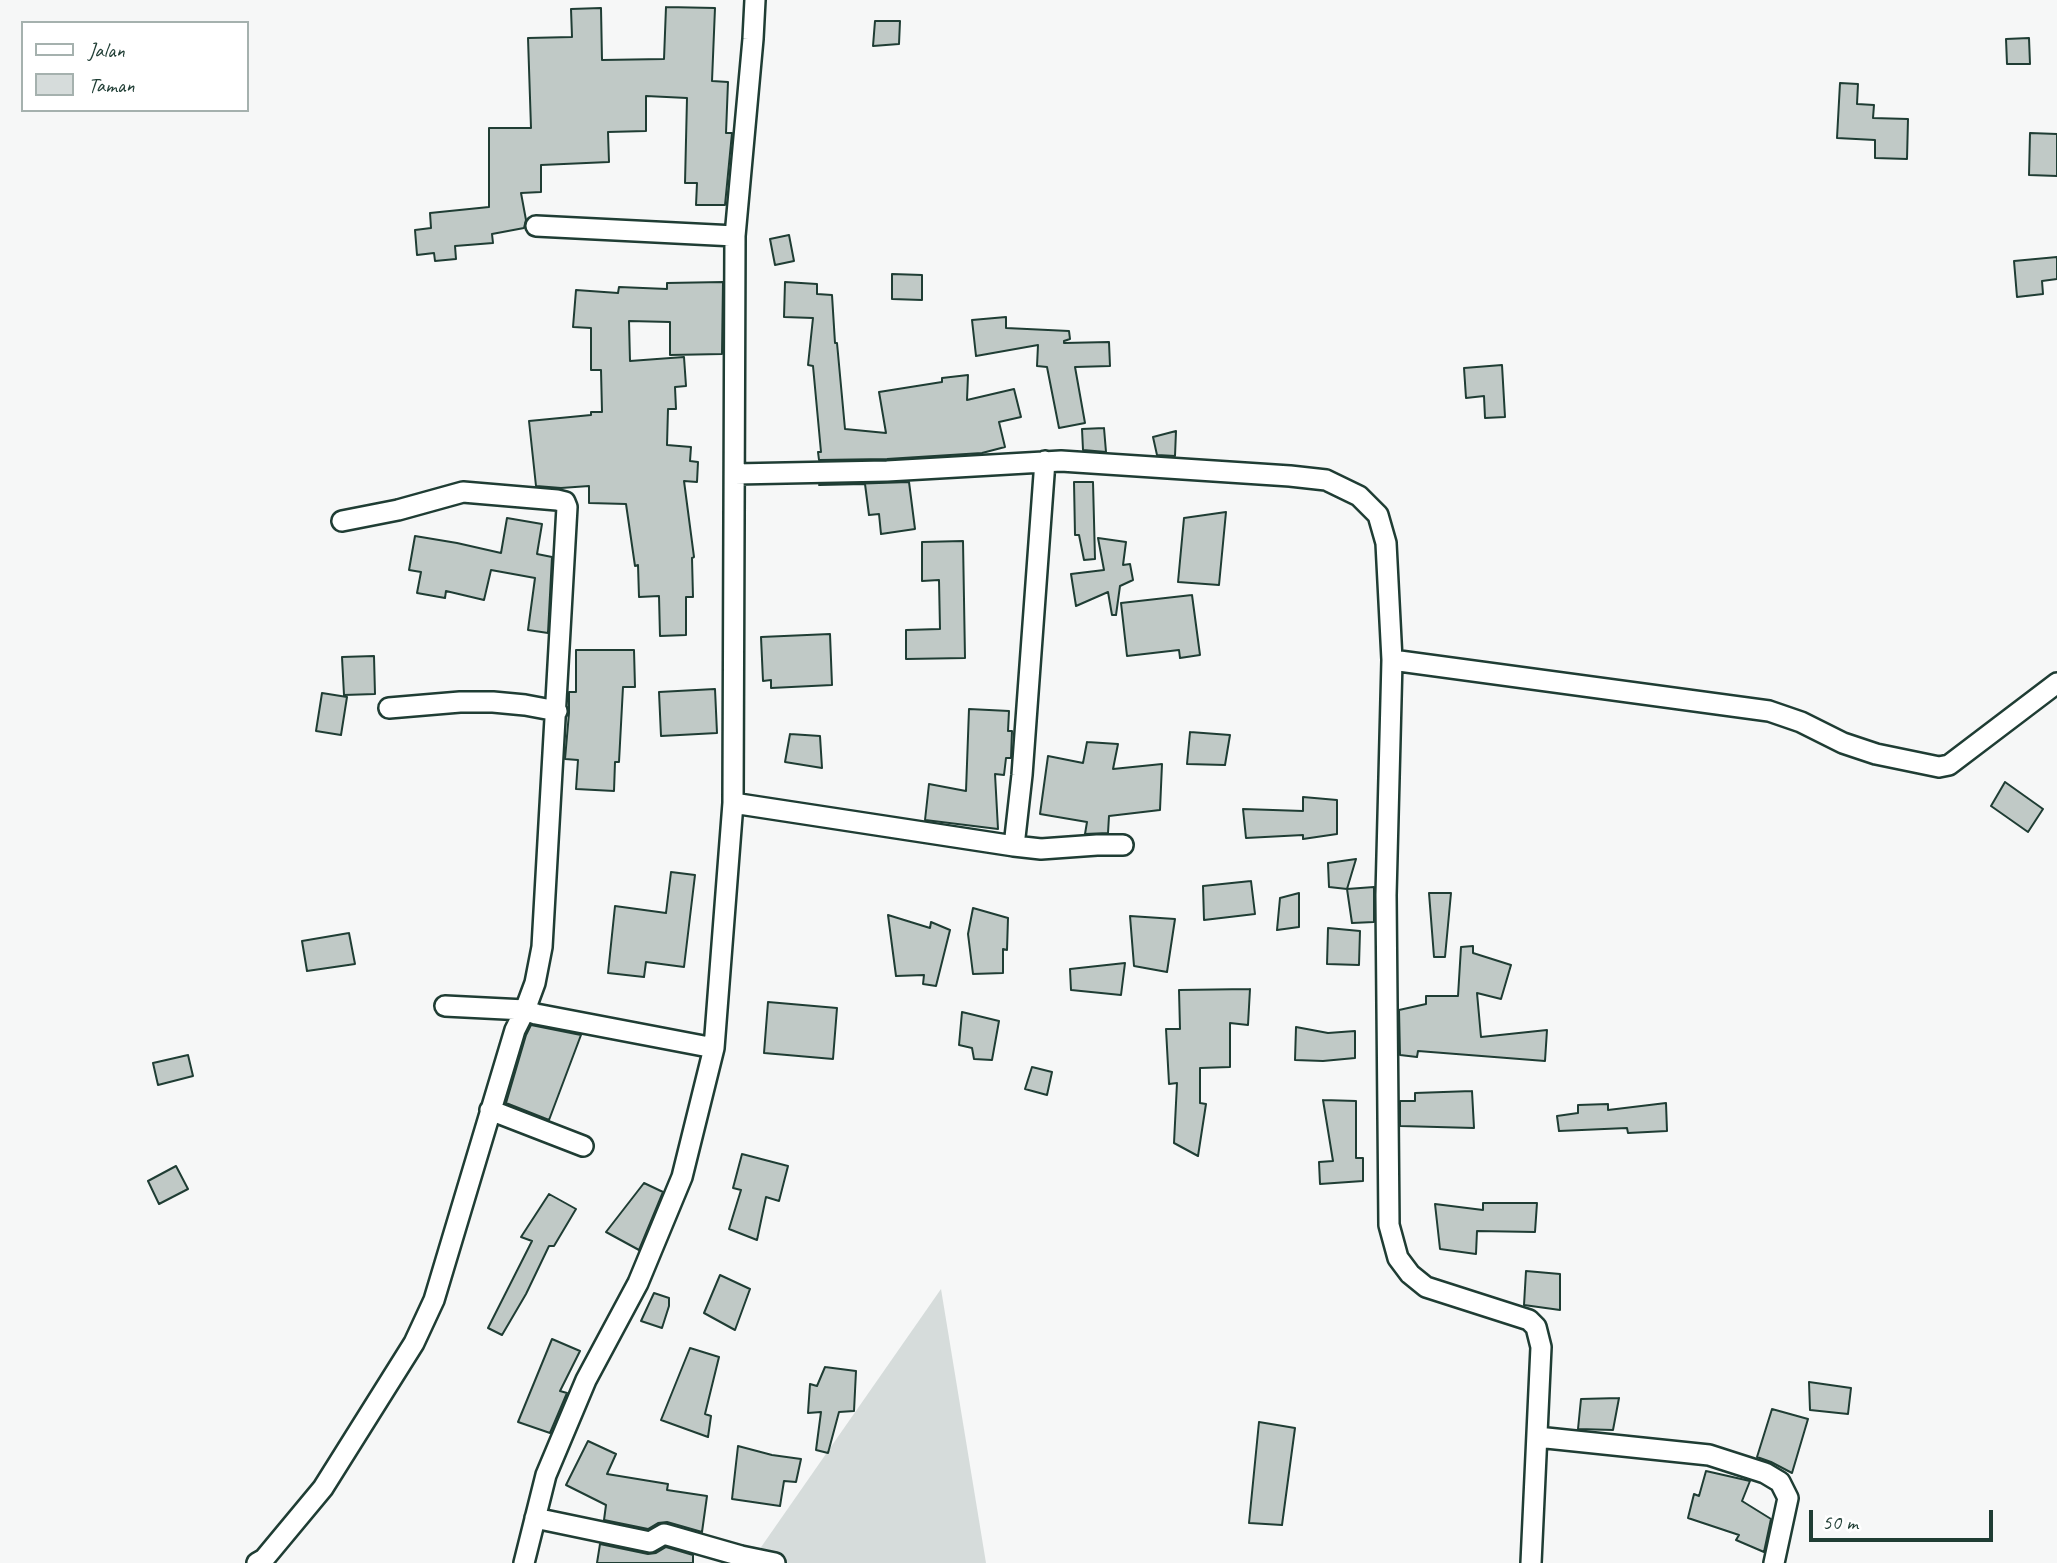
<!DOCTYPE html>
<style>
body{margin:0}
#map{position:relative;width:2057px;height:1563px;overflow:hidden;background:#f6f7f7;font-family:Caveat,sans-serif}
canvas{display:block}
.legend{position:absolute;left:21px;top:21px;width:228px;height:91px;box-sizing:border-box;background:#fff;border:2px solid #a5b1ae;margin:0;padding:9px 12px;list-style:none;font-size:21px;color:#1f3d34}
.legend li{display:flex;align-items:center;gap:14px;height:35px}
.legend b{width:35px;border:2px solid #a5b1ae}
.scale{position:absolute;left:1809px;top:1510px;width:184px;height:32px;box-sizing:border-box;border:4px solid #1f3d34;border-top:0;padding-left:9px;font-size:21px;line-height:24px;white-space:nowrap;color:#1f3d34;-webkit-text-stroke:5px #fff;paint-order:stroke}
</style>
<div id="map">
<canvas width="2057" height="1563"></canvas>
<ul class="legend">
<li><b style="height:9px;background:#fff"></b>Jalan</li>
<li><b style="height:19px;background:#d6dcdb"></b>Taman</li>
</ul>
<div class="scale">50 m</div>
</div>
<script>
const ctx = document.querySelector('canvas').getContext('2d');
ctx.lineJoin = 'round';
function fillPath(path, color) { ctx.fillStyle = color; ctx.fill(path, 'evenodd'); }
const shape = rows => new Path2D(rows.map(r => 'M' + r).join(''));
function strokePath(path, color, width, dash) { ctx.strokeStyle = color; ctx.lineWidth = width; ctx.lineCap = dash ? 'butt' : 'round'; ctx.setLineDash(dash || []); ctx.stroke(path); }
const green = shape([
 [941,1289,986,1563,750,1563,828,1451]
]);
const building = shape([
 [666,7,715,8,712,81,728,82,726,133,732,133,725,205,696,205,697,183,685,183,687,98,646,96,646,131,608,132,609,162,541,165,541,192,521,193,526,220,524,228,492,234,493,243,455,246,456,259,435,261,434,253,417,255,415,230,431,228,430,213,489,207,489,128,531,128,528,38,572,37,571,9,601,8,602,60,664,59,666,7],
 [875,21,900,21,899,44,873,46,875,21],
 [2029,38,2030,64,2007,64,2006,39,2029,38],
 [1840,83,1858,84,1857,104,1874,105,1873,118,1908,119,1907,159,1875,158,1875,140,1837,138,1840,83],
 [2030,133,2057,134,2057,176,2029,175,2030,133],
 [789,235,794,261,775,265,770,239,789,235],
 [2057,257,2057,279,2042,281,2043,294,2017,297,2014,261,2057,257],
 [892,274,922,275,922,300,892,299,892,274],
 [723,282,722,354,670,355,670,322,629,321,630,361,684,357,686,386,675,387,676,409,668,409,667,445,691,447,690,461,698,462,697,482,684,481,694,557,692,558,693,597,686,597,686,635,660,636,659,596,639,597,638,565,635,566,626,504,589,503,589,486,561,488,536,486,529,421,591,415,591,412,602,412,601,370,591,370,591,328,573,327,576,290,618,293,619,287,667,289,667,283,723,282],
 [785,282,817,284,817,294,832,295,835,343,837,343,845,429,886,433,879,392,942,382,942,378,968,375,967,400,1014,389,1021,417,999,422,1005,447,982,453,887,459,819,460,818,452,821,452,813,366,808,365,813,318,784,317,785,282],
 [1006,317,1006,328,1069,331,1070,339,1064,341,1064,343,1109,342,1110,366,1075,367,1085,423,1059,428,1047,367,1037,366,1038,345,976,356,972,320,1006,317],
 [1502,365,1505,417,1485,418,1484,396,1466,398,1464,368,1502,365],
 [1104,428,1106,452,1083,450,1082,429,1104,428],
 [1176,431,1175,456,1157,455,1153,437,1176,431],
 [909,482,915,529,881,534,879,514,869,515,865,484,819,485,909,482],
 [1074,482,1093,482,1095,559,1084,560,1079,535,1075,535,1074,482],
 [1226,512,1219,585,1178,582,1184,518,1226,512],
 [507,518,542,524,537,554,552,557,548,633,528,630,535,578,491,570,484,600,446,591,445,598,417,593,421,572,409,570,415,536,457,543,501,553,507,518],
 [1098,538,1126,542,1123,565,1130,564,1133,580,1120,586,1116,615,1112,615,1108,592,1076,606,1071,574,1104,570,1098,538],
 [963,541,965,658,906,659,906,630,940,629,939,580,922,581,922,542,963,541],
 [1192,595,1200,655,1180,658,1179,650,1127,656,1121,603,1192,595],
 [830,634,832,685,771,688,771,680,763,681,761,637,830,634],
 [576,650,634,650,635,687,623,687,619,762,615,762,614,791,576,789,578,760,565,759,569,713,569,692,576,692,576,650],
 [374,656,375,694,344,695,342,657,374,656],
 [715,689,717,733,661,736,659,692,715,689],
 [322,693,347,697,341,735,316,731,322,693],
 [969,709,1009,711,1008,731,1012,731,1011,758,1006,758,1004,775,995,774,998,829,925,820,929,784,966,791,969,709],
 [1190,732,1230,735,1225,765,1187,764,1190,732],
 [790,734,820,736,822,768,785,762,790,734],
 [1087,742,1118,744,1113,769,1162,764,1160,810,1109,816,1108,833,1085,834,1087,822,1040,814,1048,756,1083,763,1087,742],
 [2005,782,2043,809,2028,832,1991,806,2005,782],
 [1303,797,1337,800,1337,834,1303,839,1303,835,1246,838,1243,809,1303,811,1303,797],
 [1356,859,1347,889,1329,887,1328,863,1356,859],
 [671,872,695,875,684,967,646,962,644,977,608,973,615,906,666,913,671,872],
 [1251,881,1255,914,1204,920,1203,886,1251,881],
 [1374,887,1374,922,1352,923,1347,889,1374,887],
 [1299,893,1299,927,1277,930,1280,898,1299,893],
 [1429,893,1451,893,1445,957,1434,957,1429,893],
 [973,908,1008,918,1007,950,1003,949,1003,973,973,974,968,934,973,908],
 [888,915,930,928,931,922,950,930,936,986,923,984,924,975,896,976,888,915],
 [1130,916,1175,919,1167,972,1134,966,1130,916],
 [1328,928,1360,931,1359,965,1327,964,1328,928],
 [349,933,355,964,307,971,302,941,349,933],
 [1473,946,1473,953,1511,965,1501,999,1477,993,1481,1037,1547,1030,1545,1061,1418,1051,1417,1057,1400,1055,1399,1010,1426,1004,1426,996,1458,996,1461,947,1473,946],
 [1125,963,1121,995,1071,990,1070,969,1125,963],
 [1250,989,1248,1025,1230,1023,1230,1067,1200,1068,1200,1103,1206,1104,1198,1156,1174,1143,1177,1083,1169,1084,1166,1029,1180,1029,1179,990,1250,989],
 [768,1002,837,1008,833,1059,764,1053,768,1002],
 [962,1012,999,1021,992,1060,974,1059,972,1048,959,1045,962,1012],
 [531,1025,581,1035,549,1120,506,1103,526,1035,531,1025],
 [1296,1027,1328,1033,1355,1031,1355,1058,1323,1061,1295,1060,1296,1027],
 [188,1055,193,1076,158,1085,153,1063,188,1055],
 [1032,1067,1052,1072,1047,1095,1025,1089,1032,1067],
 [1472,1091,1474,1128,1400,1126,1400,1101,1415,1101,1415,1093,1472,1091],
 [1323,1100,1356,1101,1356,1158,1363,1158,1363,1181,1320,1184,1319,1162,1333,1161,1323,1100],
 [1666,1103,1667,1131,1628,1133,1627,1128,1559,1131,1557,1116,1578,1113,1578,1105,1608,1104,1608,1110,1666,1103],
 [742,1154,788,1166,779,1201,766,1197,757,1240,729,1229,741,1190,733,1188,742,1154],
 [176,1166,188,1189,159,1204,148,1181,176,1166],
 [644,1183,663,1192,639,1250,606,1232,644,1183],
 [549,1194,576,1209,554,1246,549,1246,526,1294,502,1335,488,1328,532,1241,521,1237,549,1194],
 [1483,1203,1537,1203,1535,1232,1477,1231,1476,1254,1440,1249,1435,1204,1483,1210,1483,1203],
 [1526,1271,1560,1274,1560,1310,1524,1305,1526,1271],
 [720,1275,750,1289,735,1330,704,1313,720,1275],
 [654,1293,669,1298,669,1306,662,1328,641,1321,654,1293],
 [552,1339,580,1351,560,1391,567,1393,550,1433,518,1422,552,1339],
 [690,1348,719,1357,705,1414,711,1416,708,1437,661,1420,690,1348],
 [825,1367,856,1371,854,1411,839,1412,828,1453,816,1450,821,1412,808,1413,810,1384,817,1386,825,1367],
 [1809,1382,1851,1388,1848,1414,1810,1410,1809,1382],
 [1619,1398,1613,1430,1578,1429,1581,1399,1619,1398],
 [1772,1409,1808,1419,1792,1473,1771,1462,1757,1457,1772,1409],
 [1259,1422,1295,1428,1282,1525,1249,1523,1259,1422],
 [588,1441,616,1454,607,1474,668,1484,667,1490,707,1496,702,1532,667,1522,658,1523,648,1529,604,1520,606,1505,566,1485,588,1441],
 [738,1446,772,1455,801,1459,796,1482,784,1481,780,1506,732,1499,738,1446],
 [1706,1471,1750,1481,1742,1501,1771,1519,1764,1552,1736,1540,1739,1535,1688,1518,1694,1494,1699,1496,1706,1471],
 [600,1544,648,1554,656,1553,666,1547,693,1555,693,1563,597,1563,600,1544]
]);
const street = shape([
 [536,226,735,236],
 [735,474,887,471,1061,461,1290,476,1326,480,1359,496,1378,515,1386,543,1392,660,1386,895,1389,1225,1398,1258,1410,1274,1426,1287,1529,1320,1536,1327,1541,1347,1531,1563],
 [342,521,398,510,463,492,557,500,565,502,567,507,542,947,535,983,525,1010,445,1006],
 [1392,660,1769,711,1801,722,1843,743,1876,754,1939,767,1949,765,2057,683],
 [389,708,460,702,493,702,525,705,557,711],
 [733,803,1014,846,1041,849,1097,845,1123,845],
 [1014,846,1022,775,1045,461],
 [490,1110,583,1146],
 [1537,1437,1709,1455,1765,1473,1780,1482,1788,1498,1774,1563],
 [535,1518,650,1542,664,1534,741,1556,775,1563],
 [257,1563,264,1559,323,1488,414,1343,434,1300,515,1030,525,1010,536,1014,714,1048],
 [524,1563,546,1475,586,1380,638,1283,682,1177,714,1048,733,803,735,236,753,39,755,0]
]);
fillPath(green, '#d6dcdb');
fillPath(building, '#c0c9c6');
strokePath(building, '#1f3d34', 2);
strokePath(street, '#1f3d34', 24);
strokePath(street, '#fff', 19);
</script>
